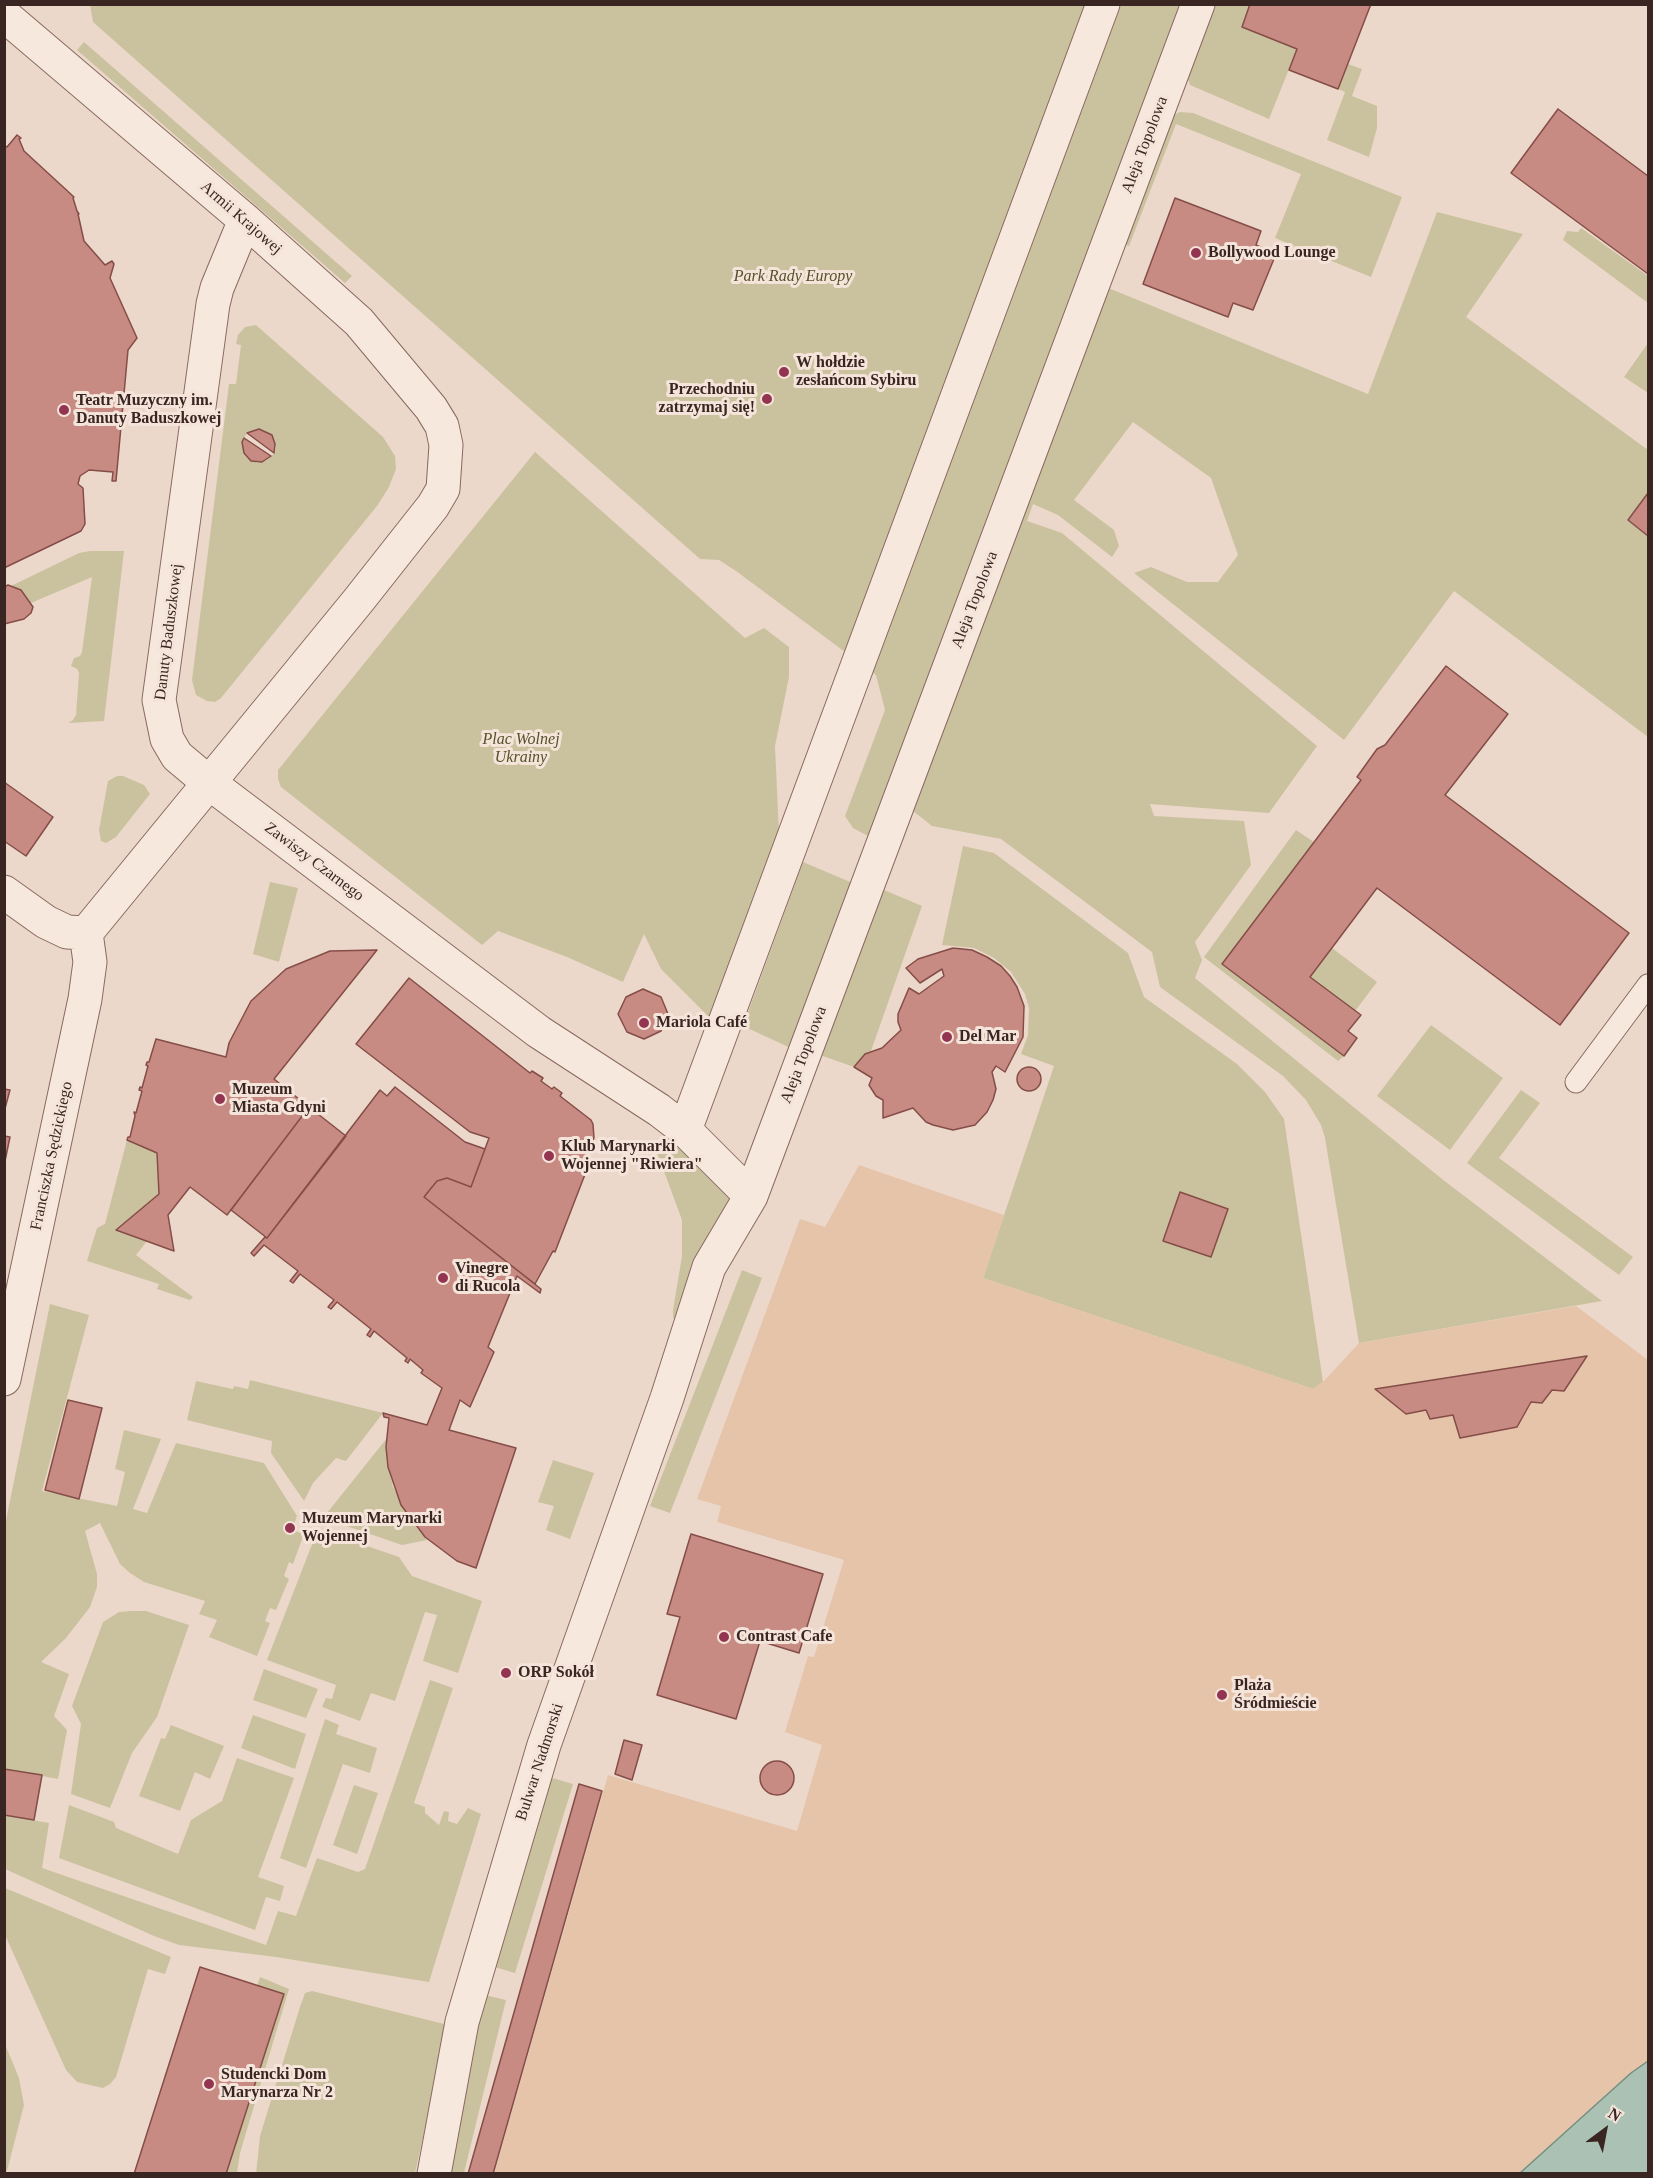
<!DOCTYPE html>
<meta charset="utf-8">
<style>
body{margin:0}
#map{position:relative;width:1653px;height:2178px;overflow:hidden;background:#ecd8ca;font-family:Georgia,serif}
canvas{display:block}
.frame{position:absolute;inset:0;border:6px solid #392622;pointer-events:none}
.north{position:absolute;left:1575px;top:2100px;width:60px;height:60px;-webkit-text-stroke:4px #f4e4d9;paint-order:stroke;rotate:32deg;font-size:16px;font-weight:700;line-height:24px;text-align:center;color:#392622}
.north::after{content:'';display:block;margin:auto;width:21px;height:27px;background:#392622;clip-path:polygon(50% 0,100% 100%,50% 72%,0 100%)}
</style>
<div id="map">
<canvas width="1653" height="2178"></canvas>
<div class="frame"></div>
<div class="north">N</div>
</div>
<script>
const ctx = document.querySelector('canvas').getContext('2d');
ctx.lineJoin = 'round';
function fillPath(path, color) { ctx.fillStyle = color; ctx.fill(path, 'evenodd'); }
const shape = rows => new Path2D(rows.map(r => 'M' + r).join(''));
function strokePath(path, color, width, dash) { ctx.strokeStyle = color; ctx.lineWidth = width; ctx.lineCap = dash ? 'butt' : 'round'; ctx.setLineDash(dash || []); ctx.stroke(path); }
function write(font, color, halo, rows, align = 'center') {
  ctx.font = font + ' Georgia,serif'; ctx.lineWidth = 6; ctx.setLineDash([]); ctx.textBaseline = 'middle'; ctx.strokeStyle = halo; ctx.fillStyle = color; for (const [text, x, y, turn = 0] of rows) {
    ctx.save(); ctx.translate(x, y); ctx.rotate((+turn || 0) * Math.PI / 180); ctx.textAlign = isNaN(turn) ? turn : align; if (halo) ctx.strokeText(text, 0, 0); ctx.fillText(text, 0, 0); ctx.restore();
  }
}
const green = shape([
 [90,5,1187,5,870,837,853,828,845,816,885,710,876,675,736,571,719,560,700,559,93,22],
 [1207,5,1250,5,1242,27,1297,49,1269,119,1190,85,1185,71],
 [84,42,352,276,345,283,77,50],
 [1348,64,1362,69,1352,96,1377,106,1377,128,1369,157,1327,140,1345,92,1338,89],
 [1180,112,1193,113,1402,197,1371,277,1275,238,1301,174,1176,124,1129,246,1118,242,1169,117],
 [1437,212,1523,234,1466,317,1648,450,1648,493,1628,520,1648,536,1648,737,1454,591,1344,740,1134,573,1151,567,1187,582,1218,582,1238,555,1211,478,1133,422,1074,500,1114,530,1119,546,1112,557,1058,515,1033,504,1027,521,1062,533,1317,746,1269,813,1150,804,1154,816,1244,821,1251,865,1195,942,1202,960,1195,978,1442,1179,1602,1301,1359,1343,1325,1138,1321,1125,1306,1100,1283,1076,1160,987,1152,952,1001,839,932,826,908,807,1101,285,1368,394],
 [1581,228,1648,276,1648,303,1563,240,1567,231,1578,232],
 [256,325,383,437,395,456,396,469,389,487,377,506,221,698,215,702,207,701,196,695,192,680,229,384,236,384,241,345,236,344,238,335,245,327],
 [259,429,272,435,276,448,274,453,267,460,257,463,247,457,244,453,242,442,247,433],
 [1648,343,1648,393,1624,377],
 [535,452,745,638,764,628,789,647,789,677,775,746,779,834,709,1017,661,969,644,934,623,982,567,957,498,931,482,945,281,787,278,779,278,770],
 [90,551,124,551,104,721,68,723,73,720,76,715,79,673,77,669,71,666,74,658,80,656,82,652,92,577,31,603,21,590,11,586,79,553],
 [117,776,123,776,144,785,150,794,116,837,106,843,101,841,99,830,108,781],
 [1296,830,1314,842,1222,964,1344,1056,1338,1061,1204,957],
 [963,846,994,853,1128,953,1144,997,1237,1064,1265,1092,1284,1119,1323,1382,1313,1389,983,1278,1054,1066,1021,1054,1028,1035,1029,1008,1025,994,1011,972,994,958,974,948,942,945],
 [803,862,855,884,795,1050,743,1026],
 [270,882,298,888,279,962,253,954],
 [877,887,922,906,871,1051,865,1054,854,1067,817,1054],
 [1332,948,1377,982,1355,1011,1310,977],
 [1431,1025,1503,1078,1450,1150,1377,1096],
 [1521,1090,1540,1103,1499,1158,1633,1257,1619,1275,1467,1163],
 [672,1137,722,1178,731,1203,684,1314,673,1318,673,1310,682,1256,682,1220,658,1155,661,1144],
 [127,1140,157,1153,159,1194,147,1241,136,1255,193,1297,190,1300,157,1289,159,1284,87,1261,97,1228,105,1224],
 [742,1270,762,1278,670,1513,650,1506],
 [50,1304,89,1315,42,1491,117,1506,125,1472,115,1469,124,1430,161,1439,133,1509,147,1513,176,1443,264,1463,297,1516,292,1530,304,1534,293,1564,289,1562,284,1576,289,1579,276,1610,270,1608,265,1621,270,1623,257,1656,209,1637,217,1620,199,1614,205,1601,144,1582,130,1573,120,1564,100,1523,85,1531,97,1574,97,1587,90,1607,66,1638,41,1662,69,1674,54,1716,67,1730,58,1779,5,1769,5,1525],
 [250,1380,383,1413,346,1461,336,1458,313,1483,304,1501,271,1453,272,1441,187,1420,196,1381,233,1389,234,1386,248,1389],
 [387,1438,388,1467,393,1487,412,1522,427,1540,402,1545,323,1518],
 [553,1460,594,1473,570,1539,546,1530,554,1506,538,1502],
 [318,1529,399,1557,412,1576,482,1601,458,1673,423,1661,437,1615,425,1612,395,1701,371,1693,360,1721,322,1707,326,1698,332,1699,336,1685,267,1660],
 [131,1611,146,1611,189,1625,157,1717,132,1753,110,1808,71,1794,81,1724,72,1706,103,1622,119,1612],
 [264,1669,318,1689,306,1718,253,1700],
 [430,1680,453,1688,414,1803,425,1807,425,1813,439,1825,444,1811,449,1812,448,1821,457,1824,468,1808,481,1814,429,1982,276,1957,179,1945,154,1936,5,1869,5,1815,49,1823,42,1868,266,1945,278,1911,296,1916,317,1858,358,1872,365,1869],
 [253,1715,306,1734,295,1769,241,1748],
 [325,1719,339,1725,336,1734,377,1748,370,1773,343,1764,306,1868,280,1858],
 [171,1725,224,1746,210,1779,195,1772,180,1811,139,1796,161,1738,165,1739],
 [237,1758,294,1778,258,1877,284,1886,280,1901,266,1897,255,1930,59,1858,69,1805,114,1822,116,1828,178,1854,191,1820,222,1801],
 [549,1777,573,1784,515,1973,491,1966],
 [354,1785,378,1793,357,1854,333,1845],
 [5,1888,171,1957,165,1974,148,1969,116,2077,110,2084,103,2088,77,2082,66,2070,5,1935],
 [260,1977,289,1989,240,2153,237,2173,226,2174,284,1995,257,1986],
 [312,1991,448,2025,415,2173,256,2174,260,2136,300,2007,305,1993],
 [485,1995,506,2000,464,2173,442,2174],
 [5,2044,19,2078,24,2105,7,2171,4,2171]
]);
const sand = shape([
 [859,1165,1004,1215,983,1278,1313,1389,1323,1382,1359,1343,1576,1306,1648,1360,1648,2061,1631,2073,1520,2173,494,2174,608,1775,797,1831,822,1745,785,1732,808,1656,814,1657,844,1560,717,1522,721,1506,697,1499,800,1219,825,1227]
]);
const water = shape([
 [1648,2061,1648,2173,1520,2173,1631,2073,1648,2061]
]);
const building = shape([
 [1250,4,1371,4,1338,89,1289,70,1297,49,1242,27,1250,4],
 [1558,109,1648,176,1648,274,1511,173,1558,109],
 [17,135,21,138,19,139,24,151,74,197,73,198,77,211,79,214,78,214,84,241,105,265,112,261,114,264,110,278,137,338,128,350,116,481,112,481,113,472,89,470,80,476,78,484,83,488,85,524,81,531,4,568,4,145,7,147,17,135],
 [1175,198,1261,231,1256,245,1276,254,1253,310,1233,303,1228,317,1143,284,1175,198],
 [259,429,272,435,275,444,274,453,247,433,259,429],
 [244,438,271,456,262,462,251,461,244,453,242,442,244,438],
 [1648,493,1648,536,1628,520,1648,493],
 [8,585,21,590,33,607,31,613,24,619,4,624,4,587,8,585],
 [1446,666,1508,714,1445,795,1629,933,1560,1025,1377,888,1310,977,1361,1015,1348,1031,1357,1038,1344,1056,1222,964,1361,780,1357,777,1377,749,1385,745,1446,666],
 [4,782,53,817,26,856,4,841,4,782],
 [953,948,972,950,987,957,1001,966,1010,976,1017,987,1024,1006,1023,1037,1005,1072,996,1066,992,1072,996,1089,993,1100,987,1112,975,1125,953,1130,933,1125,926,1122,913,1108,883,1118,883,1100,876,1096,869,1085,872,1078,854,1067,865,1054,882,1048,901,1030,898,1022,898,1014,909,988,919,994,944,976,942,969,920,983,906,968,918,959,953,948],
 [377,950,274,1079,309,1107,227,1215,190,1187,168,1215,174,1251,116,1230,159,1194,157,1153,127,1140,128,1137,130,1137,135,1116,134,1112,136,1113,142,1091,139,1090,140,1087,142,1088,148,1066,146,1065,147,1062,149,1062,156,1039,226,1057,229,1043,251,1001,286,969,330,951,377,950],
 [409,978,530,1073,532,1071,543,1078,541,1081,552,1089,554,1087,562,1093,560,1096,591,1120,593,1124,594,1138,583,1161,589,1164,555,1252,553,1251,535,1284,424,1197,437,1181,447,1178,471,1187,489,1138,470,1132,356,1044,409,978],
 [643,989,661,997,668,1014,661,1031,644,1039,627,1032,618,1014,626,997,643,989],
 '1017 1079a12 12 0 1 1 24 0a12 12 0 1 1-24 0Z',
 [395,1087,465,1142,485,1149,471,1187,447,1178,437,1181,424,1197,541,1289,540,1293,517,1276,488,1347,494,1352,470,1407,460,1400,449,1430,516,1448,476,1568,457,1561,425,1537,401,1505,388,1467,386,1447,389,1418,384,1417,383,1413,427,1425,442,1388,421,1373,423,1370,410,1359,408,1363,405,1361,407,1358,374,1331,370,1337,367,1335,371,1329,337,1302,331,1309,328,1307,334,1300,300,1274,293,1283,290,1281,298,1271,264,1245,254,1256,251,1253,265,1237,267,1238,380,1090,387,1096,395,1087],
 [4,1089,10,1090,4,1112,4,1089],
 [309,1107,346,1136,267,1238,231,1210,309,1107],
 [4,1136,10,1137,5,1161,4,1161,4,1136],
 [1180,1192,1228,1209,1211,1257,1163,1241,1180,1192],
 [1587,1356,1564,1391,1552,1390,1542,1403,1531,1402,1517,1427,1460,1438,1453,1415,1430,1419,1426,1410,1406,1414,1375,1389,1587,1356],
 [68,1400,102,1408,79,1499,45,1490,68,1400],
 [691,1534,823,1574,799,1653,760,1641,736,1719,657,1695,680,1617,667,1614,691,1534],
 [624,1740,642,1745,632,1780,615,1774,624,1740],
 '760 1778a17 17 0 1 1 34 0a17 17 0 1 1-34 0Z',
 [4,1769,42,1775,34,1820,4,1815,4,1769],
 [579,1784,602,1791,493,2174,468,2174,579,1784],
 [200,1967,284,1994,226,2174,134,2174,200,1967]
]);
const lane = shape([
 [1576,1082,1648,985]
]);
const street = shape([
 [4,15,245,220,359,322,431,408,442,426,446,445,443,489,433,506,358,601,86,933],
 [245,220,217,288,213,304,159,700,167,739,177,756,208,782,539,1032,659,1110,685,1130,751,1196],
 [4,892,46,922,67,932,86,933],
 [685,1130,1103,4],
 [4,1379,85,999,90,962,86,933],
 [434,2174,462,2022,544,1745,667,1398,709,1267,751,1196,1198,4]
]);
const markers = [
 [1196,253,6,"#933451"],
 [784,372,6,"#933451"],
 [767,399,6,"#933451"],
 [64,410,6,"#933451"],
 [644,1023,6,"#933451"],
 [947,1037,6,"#933451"],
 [220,1099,6,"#933451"],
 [549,1156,6,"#933451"],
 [443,1278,6,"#933451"],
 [290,1528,6,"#933451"],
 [724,1637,6,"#933451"],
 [506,1673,6,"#933451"],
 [1222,1695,6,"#933451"],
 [209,2084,6,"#933451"]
];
const streetNames = [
 ["Aleja Topolowa",1145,145,-69],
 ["Armii Krajowej",241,218,41],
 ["Aleja Topolowa",975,600,-69],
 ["Danuty Baduszkowej",169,632,-83],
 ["Zawiszy Czarnego",314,862,37],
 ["Aleja Topolowa",804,1055,-69],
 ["Franciszka Sędzickiego",52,1156,-78],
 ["Bulwar Nadmorski",540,1762,-72]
];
const poiNames = [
 ["Bollywood Lounge",1208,253],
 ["W hołdzie",796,363],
 ["zesłańcom Sybiru",796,381],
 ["Przechodniu",755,390,"right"],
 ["zatrzymaj się!",755,408,"right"],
 ["Teatr Muzyczny im.",76,401],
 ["Danuty Baduszkowej",76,419],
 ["Mariola Café",656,1023],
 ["Del Mar",959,1037],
 ["Muzeum",232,1090],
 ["Miasta Gdyni",232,1108],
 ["Klub Marynarki",561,1147],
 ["Wojennej \"Riwiera\"",561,1165],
 ["Vinegre",455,1269],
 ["di Rucola",455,1287],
 ["Muzeum Marynarki",302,1519],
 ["Wojennej",302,1537],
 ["Contrast Cafe",736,1637],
 ["ORP Sokół",518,1673],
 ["Plaża",1234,1686],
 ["Śródmieście",1234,1704],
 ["Studencki Dom",221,2075],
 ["Marynarza Nr 2",221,2093]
];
const parkNames = [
 ["Park Rady Europy",793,277],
 ["Plac Wolnej",521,740],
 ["Ukrainy",521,758]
];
fillPath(green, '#cac29e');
fillPath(sand, '#e6c4aa');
fillPath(water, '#aac1b4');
strokePath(water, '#718f7f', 1.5);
fillPath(building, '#c78b83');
strokePath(building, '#854d47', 1.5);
strokePath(lane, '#886960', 23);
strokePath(street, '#886960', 35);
strokePath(lane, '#f7e8dd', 21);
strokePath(street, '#f7e8dd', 33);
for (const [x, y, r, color] of markers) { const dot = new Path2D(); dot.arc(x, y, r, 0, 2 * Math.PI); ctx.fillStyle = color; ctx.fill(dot); strokePath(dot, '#f4e4d9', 2); }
write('16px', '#392622', '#f4e4d9', streetNames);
write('bold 16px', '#392622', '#f4e4d9', poiNames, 'left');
write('italic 16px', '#54522a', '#f4e4d9', parkNames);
</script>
